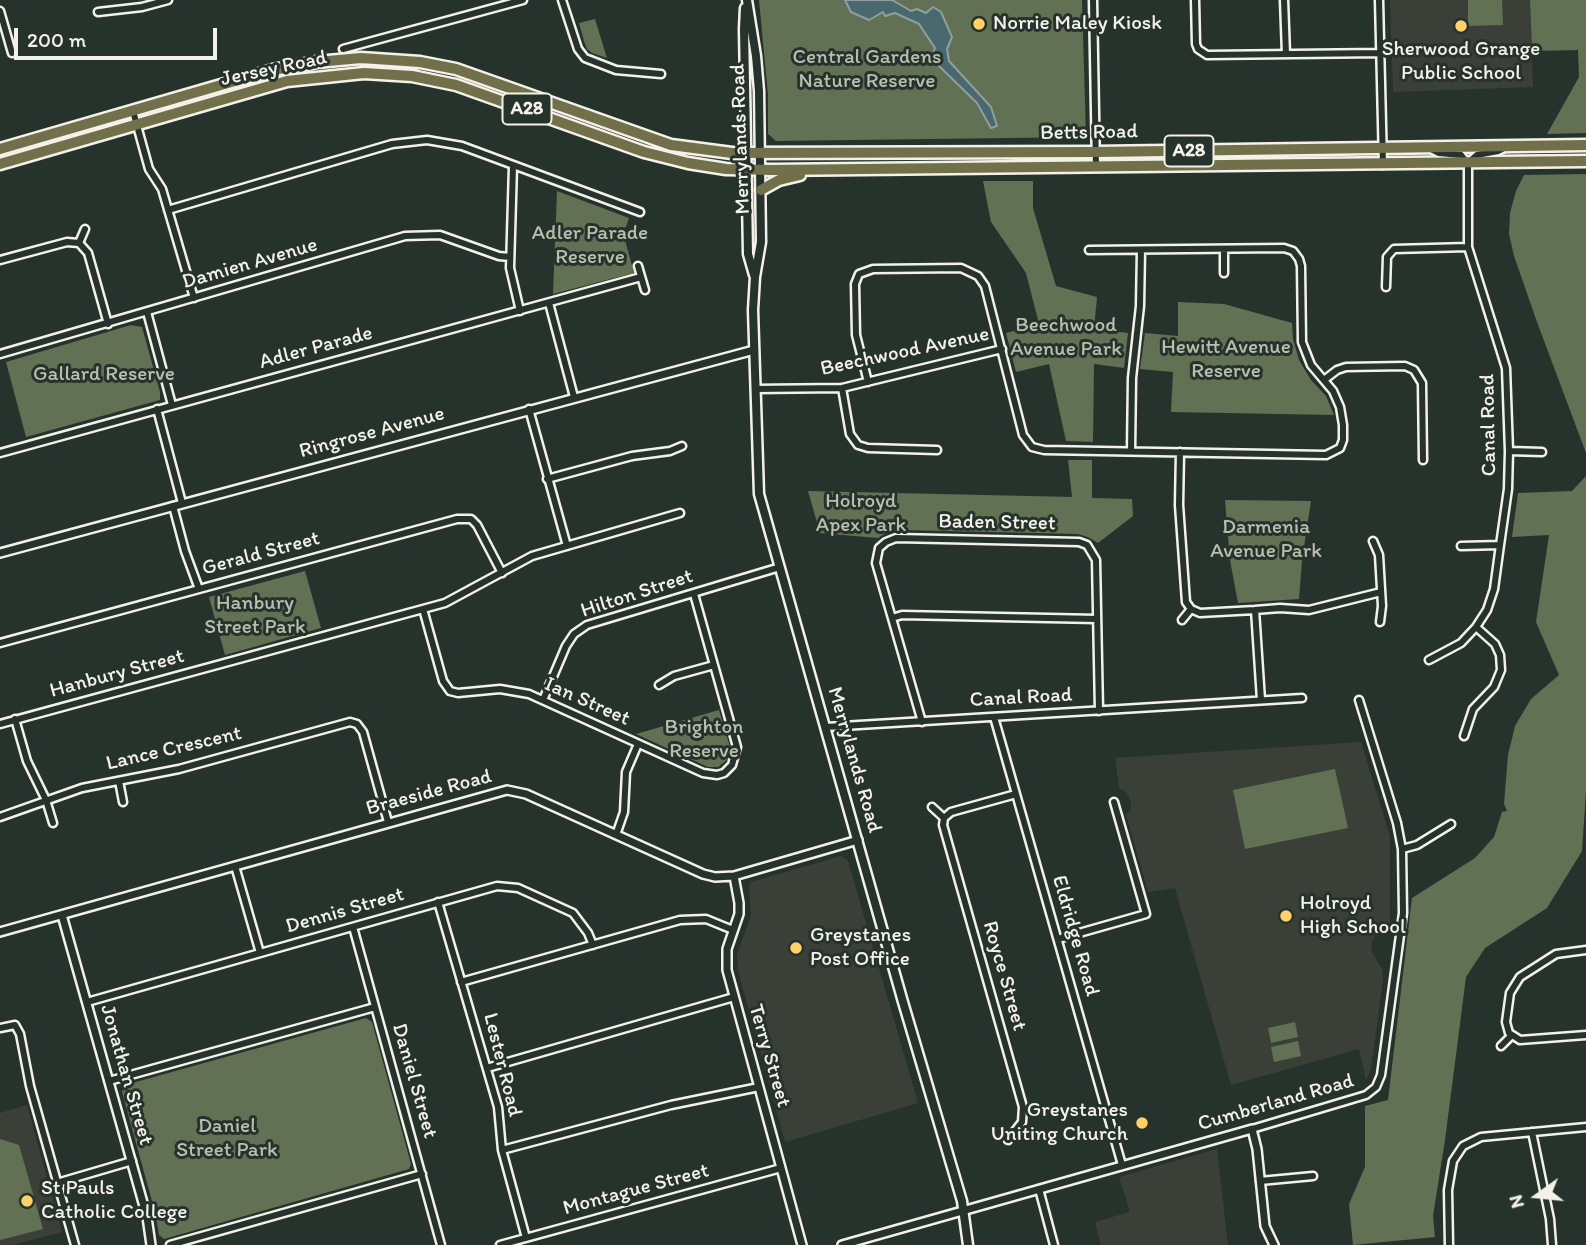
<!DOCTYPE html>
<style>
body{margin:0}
#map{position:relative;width:1586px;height:1245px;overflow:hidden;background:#26332d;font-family:Itim,sans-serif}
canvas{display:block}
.north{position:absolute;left:1502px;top:1161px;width:70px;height:70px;-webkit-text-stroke:5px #26332d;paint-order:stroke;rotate:255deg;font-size:19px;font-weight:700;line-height:28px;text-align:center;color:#f4f1e8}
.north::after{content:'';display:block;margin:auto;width:24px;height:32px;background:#f4f1e8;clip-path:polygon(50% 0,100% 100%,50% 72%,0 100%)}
.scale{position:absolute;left:14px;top:28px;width:203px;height:32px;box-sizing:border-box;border:4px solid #f4f1e8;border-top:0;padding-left:9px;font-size:21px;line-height:24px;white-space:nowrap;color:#f4f1e8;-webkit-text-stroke:5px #26332d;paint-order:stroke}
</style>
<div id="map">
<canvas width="1586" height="1245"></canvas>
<div class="north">N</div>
<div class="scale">200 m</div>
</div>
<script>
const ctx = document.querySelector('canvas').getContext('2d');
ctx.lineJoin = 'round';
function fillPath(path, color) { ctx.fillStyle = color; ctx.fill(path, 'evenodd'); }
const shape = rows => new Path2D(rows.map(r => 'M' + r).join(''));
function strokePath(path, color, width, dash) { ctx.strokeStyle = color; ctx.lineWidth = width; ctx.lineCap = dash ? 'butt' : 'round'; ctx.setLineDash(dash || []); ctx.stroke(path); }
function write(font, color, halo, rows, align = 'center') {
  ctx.font = font + ' Itim,sans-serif'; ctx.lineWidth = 6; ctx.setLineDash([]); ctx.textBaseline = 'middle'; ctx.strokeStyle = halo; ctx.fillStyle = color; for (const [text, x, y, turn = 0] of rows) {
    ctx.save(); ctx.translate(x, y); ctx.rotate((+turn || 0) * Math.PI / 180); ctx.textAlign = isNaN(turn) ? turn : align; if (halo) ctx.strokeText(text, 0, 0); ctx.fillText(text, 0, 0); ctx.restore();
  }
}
const built = shape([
 [1390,0,1530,0,1533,87,1393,92],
 [1361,742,1390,836,1390,927,1377,933,1371,944,1372,952,1382,969,1383,980,1371,1069,1366,1080,1359,1049,1231,1085,1175,888,1148,892,1126,815,1131,809,1131,802,1127,793,1119,788,1115,758],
 [841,856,848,861,918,1103,785,1142,738,971,737,954,751,916,749,887,751,882],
 [27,1105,62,1232,12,1245,0,1245,0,1113],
 [1217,1149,1228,1245,1101,1245,1095,1222,1130,1212,1119,1177]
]);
const green = shape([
 [759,0,1082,0,1086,137,776,141,768,134,768,95],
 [1468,0,1502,0,1503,25,1468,26],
 [1530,0,1586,0,1586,133,1547,134,1579,77,1578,50,1532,51],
 [595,19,607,58,592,53,587,49,584,41,579,23],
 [1586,174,1586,453,1537,322,1514,256,1509,234,1510,213,1516,191,1524,175],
 [983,181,1033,181,1033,208,1056,286,1097,297,1094,329,1128,333,1124,368,1094,364,1093,442,1066,441,1049,364,1016,372,1006,333,1039,324,1026,273,991,222],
 [557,191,629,218,626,227,622,229,634,273,553,294],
 [1178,302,1224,304,1292,323,1293,339,1299,360,1311,380,1326,396,1334,415,1171,412,1173,372,1140,369,1145,333,1178,336],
 [131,325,142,327,160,392,160,400,26,437,6,362],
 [1068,460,1092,460,1092,498,1132,499,1133,516,1098,543,1088,537,1078,534,900,530,887,532,878,538,820,533,808,491,1072,497],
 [1586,476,1586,791,1582,851,1547,908,1485,948,1466,977,1445,1140,1433,1216,1435,1237,1353,1245,1349,1204,1365,1167,1365,1106,1388,1100,1412,898,1475,858,1494,837,1502,812,1507,811,1504,804,1508,755,1515,726,1531,699,1559,675,1536,622,1549,535,1512,537,1518,493,1572,491],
 [1225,500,1311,501,1302,560,1299,599,1238,603,1230,560],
 [305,571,321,628,225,655,209,597],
 [719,710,730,747,728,759,718,767,708,767,636,734],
 [1335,769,1348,828,1245,849,1233,790],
 [366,1018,372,1022,411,1164,409,1169,164,1239,159,1235,155,1212,122,1092,125,1085],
 [1295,1022,1298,1037,1271,1043,1268,1028],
 [1298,1041,1301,1056,1274,1062,1271,1047],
 [0,1139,19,1145,43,1229,0,1240]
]);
const water = shape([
 [845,0,892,0,911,11,917,9,926,13,933,7,941,12,952,37,947,49,949,61,991,107,997,126,991,128,977,103,938,65,932,56,935,48,919,24,895,13,885,16,883,12,869,20,851,12,845,0]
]);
const minor = shape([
 [562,0,578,49,585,58,616,70,661,74],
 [1093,0,1096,167],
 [1195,0,1196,44,1198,49,1207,55,1381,53],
 [1284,0,1286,54],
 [1379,0,1383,165],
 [0,11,12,53],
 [98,12,142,7,168,0],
 [343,49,523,0],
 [133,111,149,169,162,189,194,298],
 [1469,162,1477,155,1498,151,1506,147],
 [513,166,510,268,520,311],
 [168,210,392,144,427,140,462,146,640,212],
 [79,243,85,229],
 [1224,249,1224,273],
 [0,260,67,242,79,243,88,253,108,324],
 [638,266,645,290],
 [1386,287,1387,257,1394,249,1468,247],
 [549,303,574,397],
 [147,312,172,405],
 [0,354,405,236,440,235,499,256,510,257],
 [1324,380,1337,370,1346,367,1405,366,1414,370,1422,383,1423,460],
 [868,382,856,335,855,284,859,274,873,269,961,268,978,276,985,286,1023,435,1032,447,1044,450,1326,455,1340,448,1343,440,1343,425,1340,407,1333,391,1311,365,1302,342,1301,266,1299,259,1293,251,1284,248,1089,250],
 [842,388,850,434,858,445,868,448,937,450],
 [755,389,842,388,1002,349],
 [157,409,182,503],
 [529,409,567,546],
 [1131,451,1132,378,1140,306,1141,250],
 [1509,451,1542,452],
 [1180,452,1179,505,1186,602,1191,609,1200,613,1255,610,1261,700],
 [0,453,641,277],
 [547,479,632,456,670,451,682,446],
 [173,506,185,551,199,589],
 [1373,541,1379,555,1382,606,1380,622],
 [1461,546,1500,545],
 [423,609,443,681,450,691,458,693,500,689,529,694,703,773,717,775,724,773,732,765,737,747,694,594],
 [1255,610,1280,608,1309,610,1381,592],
 [892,618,902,615,1097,619],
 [1182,620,1191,609],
 [0,643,457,519,471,519,477,525,502,573],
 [1429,660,1461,643,1476,627,1487,610,1494,589,1500,545,1508,489,1509,451,1506,368,1468,247,1468,164,1461,155,1439,153,1431,149],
 [659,685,674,676,714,665],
 [543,700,566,646,574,634,587,625,780,567],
 [994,717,1122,1165],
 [15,719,27,761,46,800,53,823],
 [922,722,876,563,879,548,886,542,896,538,1079,542,1087,545,1096,560,1099,711],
 [0,724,445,603,532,556,680,513],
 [826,727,1302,698],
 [1464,736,1473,709,1494,687,1501,670,1500,655,1495,644,1476,627],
 [119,781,123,802],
 [932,807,944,818],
 [0,817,82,788,179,769,350,722,357,724,363,732,388,822],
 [616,835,624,812,626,772,638,744],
 [1402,849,1417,845,1451,824],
 [235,866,260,953],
 [438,902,498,1107,502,1150,526,1238],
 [353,927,441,1245],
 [1058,939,1146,914,1114,802],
 [1586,950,1556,954,1520,977,1510,993,1506,1022,1509,1033,1520,1040,1586,1035],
 [461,982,680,920,706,919,733,930],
 [87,1002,497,886,518,888,573,913,588,933,593,945],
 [0,1028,15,1025,20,1034,30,1086,75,1245],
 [1501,1046,1512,1035],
 [487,1068,734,997],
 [109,1081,375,1007],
 [1252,1129,1366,1095,1376,1087,1381,1075,1403,913,1402,849,1397,823,1359,700],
 [1532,1132,1550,1219,1552,1245],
 [1008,1140,1022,1122,1023,1107,943,825,944,818,951,812,1016,794],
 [502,1150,671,1105,759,1087],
 [1260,1181,1313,1176],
 [57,1183,132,1161],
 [1039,1189,1054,1245],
 [170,1245,422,1174],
 [500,1245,781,1168],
 [1449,1245,1448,1190,1453,1161,1463,1146,1481,1137,1586,1127]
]);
const tertiary = shape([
 [0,553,754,350],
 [734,876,739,903,739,914,727,949,727,970,802,1245],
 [62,915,147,1217,151,1245],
 [0,932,507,790,526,794,703,874,715,877,734,876,858,840],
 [842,1245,1252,1129,1257,1149,1265,1226,1274,1245]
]);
const secondary = shape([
 [747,0,756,56,759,91,761,242,755,277,753,310,759,494,903,1002,962,1201,968,1245],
 [745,8,744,29,748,254,754,275]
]);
const trunk = shape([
 [0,149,273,70,317,62,361,58,420,62,456,69,671,145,732,153,1096,152,1586,145],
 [0,164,287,81,364,73,412,76,456,85,644,152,688,163,726,169,772,170,1586,161],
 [761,190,779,180,800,175]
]);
const markers = [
 [979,24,7,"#ffd166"],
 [1461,26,7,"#ffd166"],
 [1286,916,7,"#ffd166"],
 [796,948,7,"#ffd166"],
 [1142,1123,7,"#ffd166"],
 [27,1201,7,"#ffd166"]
];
const shields = [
 [527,109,49],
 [1189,151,49]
];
const shieldNames = [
 ["A28",527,109],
 ["A28",1189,151]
];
const poiNames = [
 ["Norrie Maley Kiosk",993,24],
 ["Sherwood Grange",1461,50,"center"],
 ["Public School",1461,74,"center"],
 ["Holroyd",1300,904],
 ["High School",1300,928],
 ["Greystanes",810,936],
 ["Post Office",810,960],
 ["Greystanes",1128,1111,"right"],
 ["Uniting Church",1128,1135,"right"],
 ["St Pauls",41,1189],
 ["Catholic College",41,1213]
];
const parkNames = [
 ["Central Gardens",867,58],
 ["Nature Reserve",867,82],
 ["Adler Parade",590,234],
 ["Reserve",590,258],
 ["Beechwood",1066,326],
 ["Avenue Park",1066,350],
 ["Hewitt Avenue",1226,348],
 ["Reserve",1226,372],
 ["Gallard Reserve",104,375],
 ["Holroyd",861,502],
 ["Apex Park",861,526],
 ["Darmenia",1266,528],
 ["Avenue Park",1266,552],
 ["Hanbury",255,604],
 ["Street Park",255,628],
 ["Brighton",704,728],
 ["Reserve",704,752],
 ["Daniel",227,1127],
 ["Street Park",227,1151]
];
const streetNames = [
 ["Jersey Road",274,69,-12],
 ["Betts Road",1089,133,-1],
 ["Merrylands Road",741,139,-92],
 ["Damien Avenue",250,264,-16],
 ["Adler Parade",316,348,-15],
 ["Beechwood Avenue",905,352,-12],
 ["Canal Road",1489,425,-91],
 ["Ringrose Avenue",372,433,-15],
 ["Baden Street",997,523,1],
 ["Gerald Street",261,554,-15],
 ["Hilton Street",637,594,-18],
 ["Hanbury Street",117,674,-15],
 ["Canal Road",1021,698,-3],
 ["Ian Street",587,702,24],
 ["Lance Crescent",174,749,-13],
 ["Merrylands Road",854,760,74],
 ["Braeside Road",429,793,-15],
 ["Dennis Street",345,911,-16],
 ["Eldridge Road",1075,936,74],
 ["Royce Street",1004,976,74],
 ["Terry Street",769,1056,74],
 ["Lester Road",502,1065,76],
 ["Jonathan Street",126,1075,74],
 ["Daniel Street",414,1081,74],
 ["Cumberland Road",1276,1103,-16],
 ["Montague Street",636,1190,-15]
];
fillPath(built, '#3a4038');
fillPath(green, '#627153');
fillPath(water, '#49686f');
strokePath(water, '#8d9f9f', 2);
strokePath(minor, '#f4f1e8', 11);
strokePath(tertiary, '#f4f1e8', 12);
strokePath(secondary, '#f4f1e8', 13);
strokePath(trunk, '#f4f1e8', 15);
strokePath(minor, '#26332d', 6);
strokePath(tertiary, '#26332d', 7);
strokePath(secondary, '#26332d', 8);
strokePath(trunk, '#71704a', 10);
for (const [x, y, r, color] of markers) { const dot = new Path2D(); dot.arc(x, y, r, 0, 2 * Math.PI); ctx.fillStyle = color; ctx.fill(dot); strokePath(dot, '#26332d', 2.5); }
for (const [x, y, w] of shields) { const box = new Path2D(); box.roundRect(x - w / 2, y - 15.5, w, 31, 5); ctx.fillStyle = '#26332d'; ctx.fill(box); strokePath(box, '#f4f1e8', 2); }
write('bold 19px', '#f4f1e8', null, shieldNames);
write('21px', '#f4f1e8', '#26332d', poiNames, 'left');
write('21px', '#babeac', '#26332d', parkNames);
write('21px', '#f4f1e8', '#26332d', streetNames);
</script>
